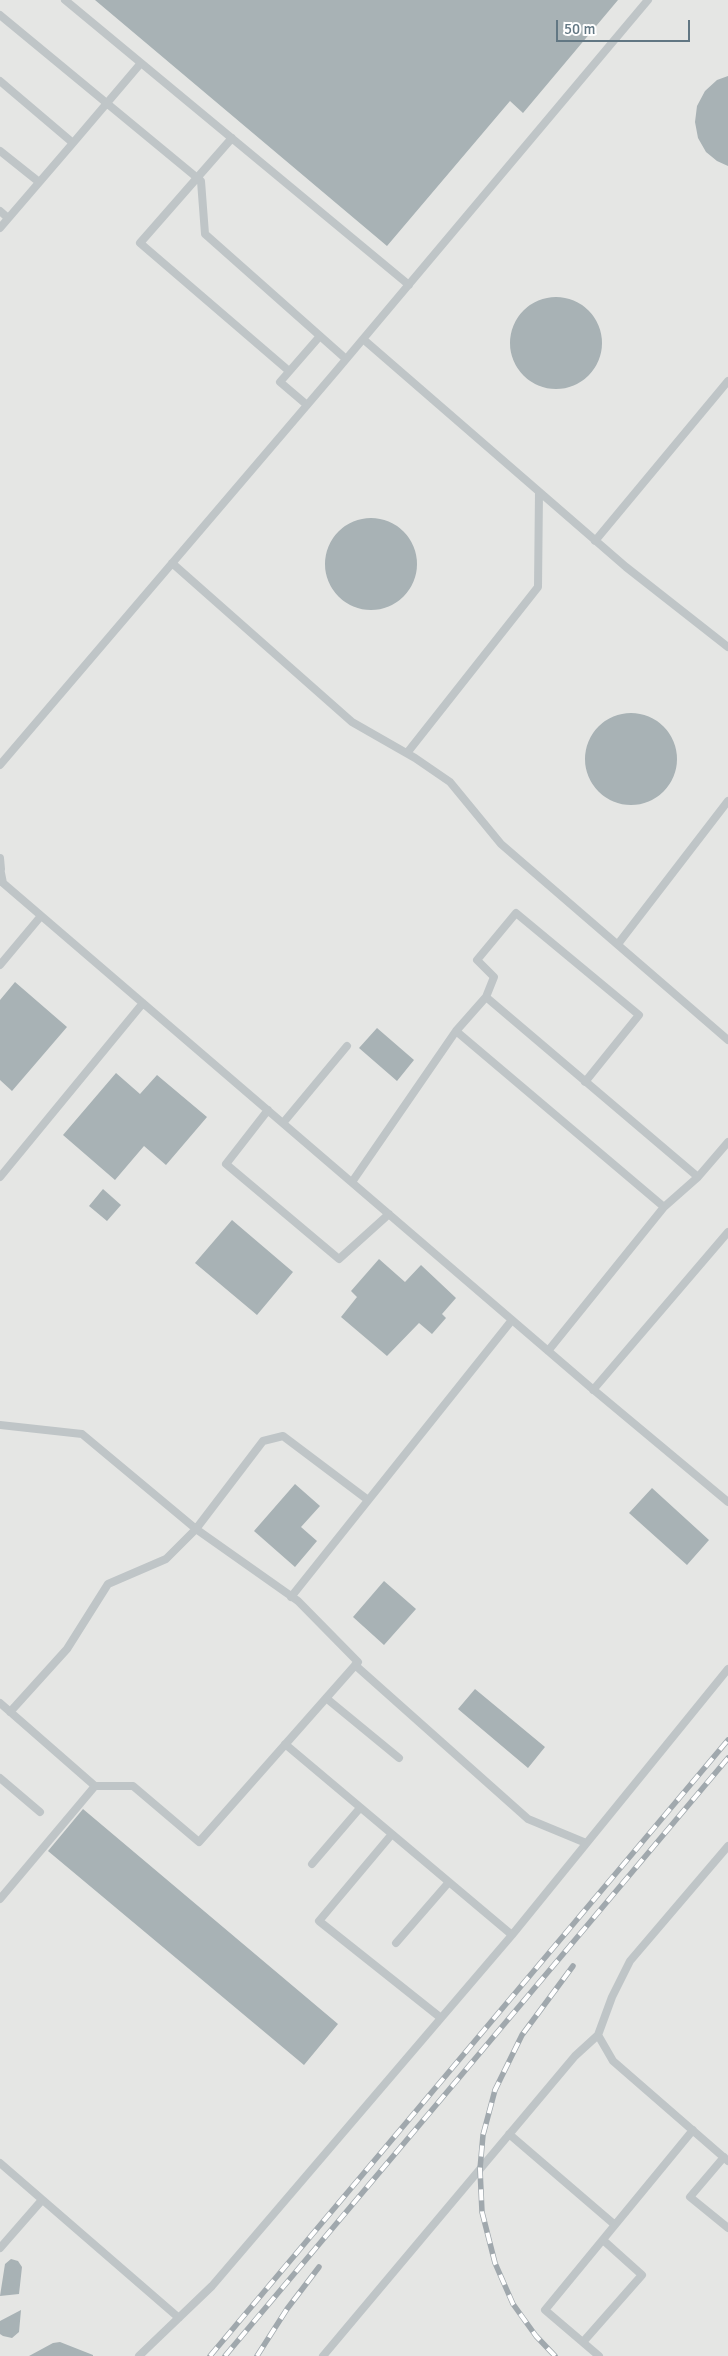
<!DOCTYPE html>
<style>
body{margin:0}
#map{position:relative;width:728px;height:2356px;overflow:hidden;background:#f5f5f0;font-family:Signika,sans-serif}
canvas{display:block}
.scale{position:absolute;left:556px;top:20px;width:134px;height:22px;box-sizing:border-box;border:2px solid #627783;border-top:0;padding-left:6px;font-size:15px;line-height:18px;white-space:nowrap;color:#627783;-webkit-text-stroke:4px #fff;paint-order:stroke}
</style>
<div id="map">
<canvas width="728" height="2356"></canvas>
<div class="scale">50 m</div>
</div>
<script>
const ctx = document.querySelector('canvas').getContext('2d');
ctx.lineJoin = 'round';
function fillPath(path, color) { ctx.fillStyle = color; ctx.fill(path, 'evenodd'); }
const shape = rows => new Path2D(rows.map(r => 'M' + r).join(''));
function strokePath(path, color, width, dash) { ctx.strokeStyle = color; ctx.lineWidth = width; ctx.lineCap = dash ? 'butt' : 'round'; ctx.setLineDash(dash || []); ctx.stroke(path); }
const built = shape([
 [0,0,728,0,728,2356,0,2356]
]);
const building = shape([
 [95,0,618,0,523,113,510,101,387,246],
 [728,76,728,166,717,161,706,152,698,138,695,122,697,106,705,91,717,80],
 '510 343a46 46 0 1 1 92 0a46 46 0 1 1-92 0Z',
 '325 564a46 46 0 1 1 92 0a46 46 0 1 1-92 0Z',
 '585 759a46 46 0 1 1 92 0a46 46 0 1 1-92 0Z',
 [15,982,67,1027,12,1091,0,1080,0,1000],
 [377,1028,414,1060,397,1081,359,1048],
 [116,1073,140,1094,157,1075,207,1117,166,1165,144,1146,115,1180,63,1135],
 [103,1189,121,1205,107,1221,89,1206],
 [232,1220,293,1272,257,1315,195,1263],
 [379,1259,405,1282,421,1265,456,1298,442,1314,446,1318,432,1334,419,1323,387,1356,341,1317,357,1297,351,1291],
 [295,1484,320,1506,301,1527,317,1541,295,1567,254,1531],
 [652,1488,709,1540,687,1565,629,1513],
 [384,1581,416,1609,384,1645,353,1617],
 [475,1689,545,1747,528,1768,458,1709],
 [83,1809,338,2024,304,2065,48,1851],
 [11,2259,18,2261,22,2267,19,2294,0,2296,5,2264],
 [21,2310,19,2332,12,2338,3,2336,0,2334,0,2321],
 [60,2342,93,2355,93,2356,29,2356,53,2343]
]);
const lane = shape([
 [65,0,409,285],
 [0,15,201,181,205,234,346,359],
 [0,81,73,143,141,63],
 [232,138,140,243,289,371],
 [0,151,39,182],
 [0,211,8,218],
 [0,228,73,143],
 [363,339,626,567,728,647],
 [307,405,280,382,320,336],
 [595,541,728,381],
 [172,563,352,722,415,758,450,782,501,844,728,1040],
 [407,753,538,587,539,492],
 [0,765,337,370,648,0],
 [0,858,1,869],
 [0,868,3,883,589,1386,728,1502],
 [618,944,728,801],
 [0,965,41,916],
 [486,997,494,977,477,960,516,913,639,1015,585,1082],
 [456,1031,486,997,698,1177,664,1207],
 [268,1110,226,1164,339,1259,389,1214],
 [283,1123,347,1046],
 [0,1177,143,1003],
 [698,1177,728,1142],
 [352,1182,456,1031,664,1207,548,1351],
 [593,1390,728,1232],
 [0,1425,82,1434,196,1529,298,1601,358,1662,199,1842,133,1786,95,1786,0,1703],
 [291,1597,512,1320],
 [355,1665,528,1819,586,1843],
 [326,1698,399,1758],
 [10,1712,67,1649,108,1584,166,1559,196,1529,263,1441,283,1436,368,1500],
 [285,1744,512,1935],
 [0,1778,40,1812],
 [392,1834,319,1921,441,2018],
 [312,1864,360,1808],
 [0,1899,95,1786],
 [396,1943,449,1882],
 [598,2035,613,2061,728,2161],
 [509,2134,615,2225],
 [724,2157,690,2197,728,2228],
 [0,2163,179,2318],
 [0,2248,42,2200],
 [583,2342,642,2275,603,2240],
 [139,2356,212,2286,512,1935,728,1669],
 [323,2356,575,2056,598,2035,612,1997,630,1961,728,1846],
 [599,2356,545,2310,693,2130]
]);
const rail = shape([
 [210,2356,728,1740],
 [225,2356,728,1758],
 [257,2356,287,2309,319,2267],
 [555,2356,536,2336,513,2304,495,2263,482,2212,480,2169,483,2135,495,2090,522,2035,573,1966]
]);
fillPath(built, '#e5e6e4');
fillPath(building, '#a8b2b5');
strokePath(lane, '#bfc5c7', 8);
strokePath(rail, '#a0a8ad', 5.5);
strokePath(rail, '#fff', 4, [11]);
</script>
